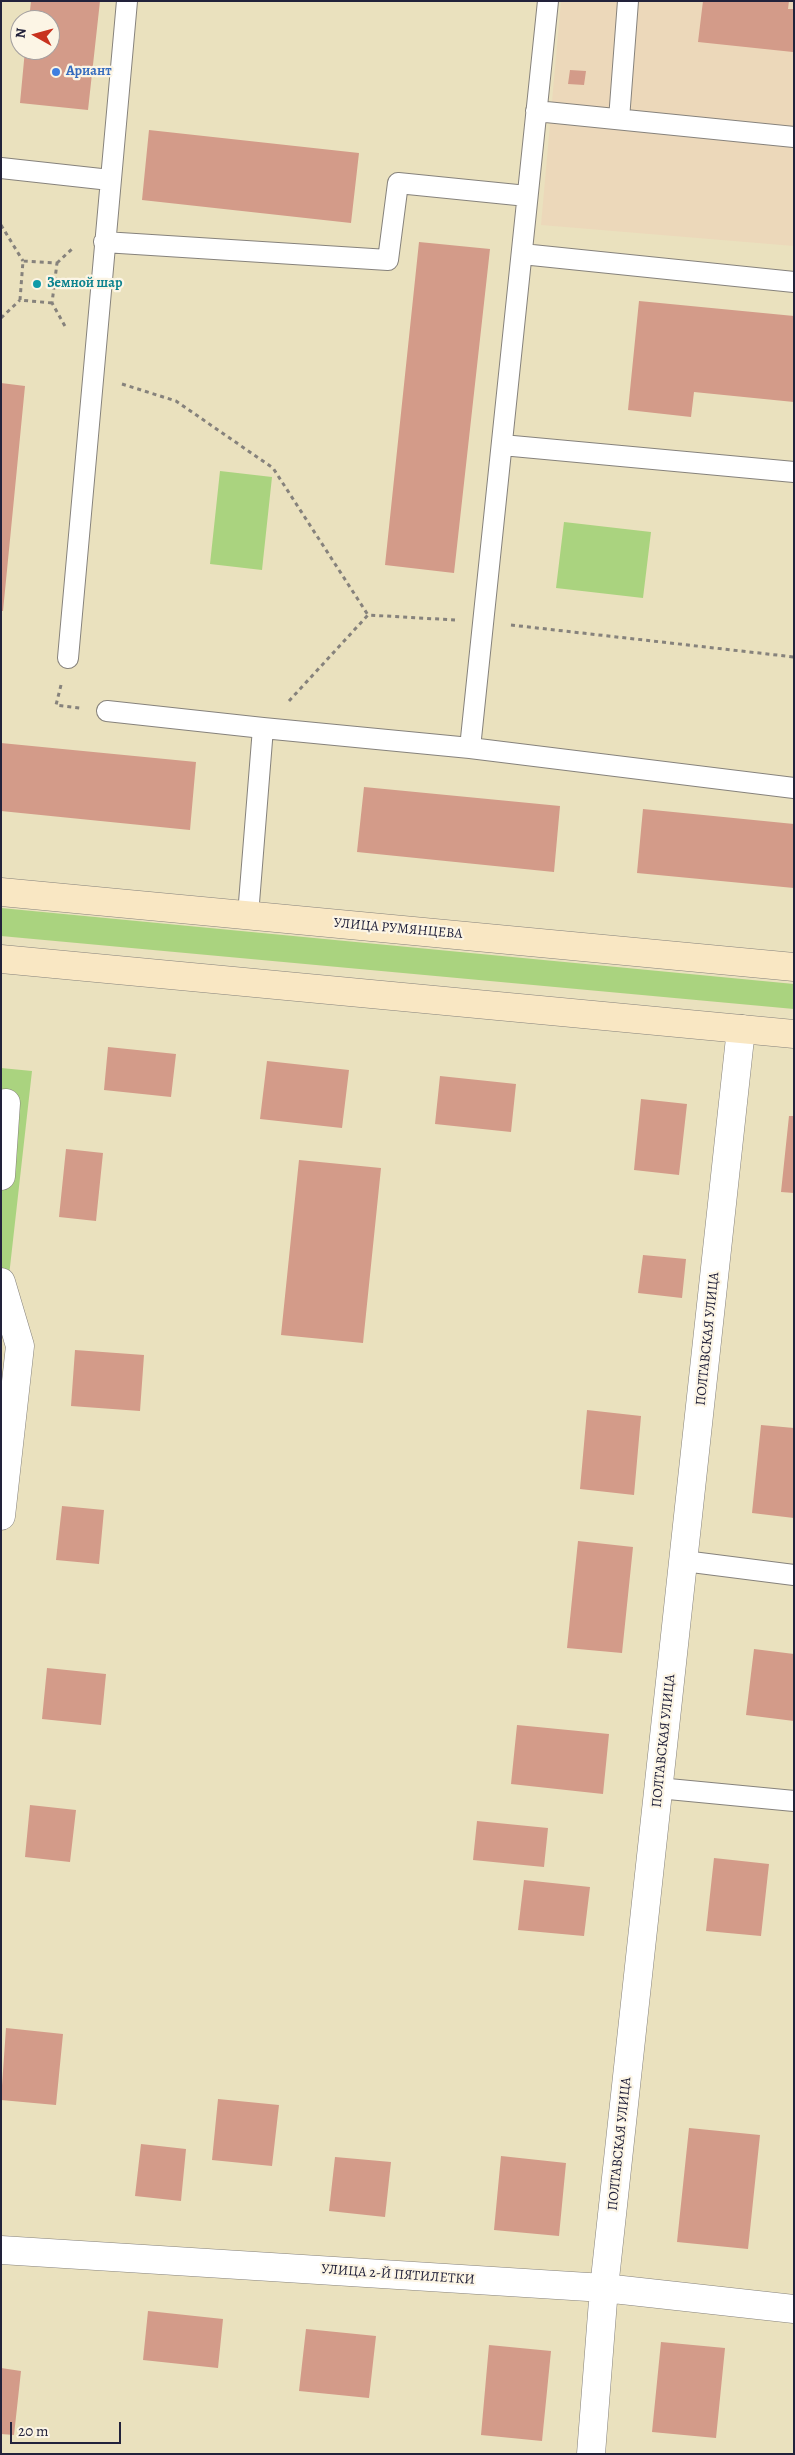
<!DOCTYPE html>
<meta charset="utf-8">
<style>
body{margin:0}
#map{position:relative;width:795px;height:2455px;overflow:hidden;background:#eae1be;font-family:Alegreya,serif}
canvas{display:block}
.frame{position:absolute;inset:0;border:2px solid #22223b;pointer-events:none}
.north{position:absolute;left:10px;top:10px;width:50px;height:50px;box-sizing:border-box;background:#fcf5e5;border:1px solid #a5a1a1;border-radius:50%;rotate:277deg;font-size:14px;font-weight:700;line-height:20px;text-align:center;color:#22223b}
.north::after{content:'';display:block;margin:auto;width:18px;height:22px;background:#c8321e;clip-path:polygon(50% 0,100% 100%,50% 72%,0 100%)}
.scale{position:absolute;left:10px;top:2422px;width:111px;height:22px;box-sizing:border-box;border:2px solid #22223b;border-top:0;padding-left:6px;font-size:15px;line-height:18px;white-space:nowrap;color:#22223b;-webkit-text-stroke:4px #fcf5e5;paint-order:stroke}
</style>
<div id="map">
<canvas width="795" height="2455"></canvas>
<div class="frame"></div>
<div class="north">N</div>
<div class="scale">20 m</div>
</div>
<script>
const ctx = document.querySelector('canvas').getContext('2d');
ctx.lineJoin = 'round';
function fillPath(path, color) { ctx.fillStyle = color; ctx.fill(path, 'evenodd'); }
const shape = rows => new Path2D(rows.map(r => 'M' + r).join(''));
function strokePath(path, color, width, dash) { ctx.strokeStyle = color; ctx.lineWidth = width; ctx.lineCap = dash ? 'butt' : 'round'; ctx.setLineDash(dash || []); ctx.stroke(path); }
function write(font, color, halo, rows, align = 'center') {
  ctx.font = font + ' Alegreya,serif'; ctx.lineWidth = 4.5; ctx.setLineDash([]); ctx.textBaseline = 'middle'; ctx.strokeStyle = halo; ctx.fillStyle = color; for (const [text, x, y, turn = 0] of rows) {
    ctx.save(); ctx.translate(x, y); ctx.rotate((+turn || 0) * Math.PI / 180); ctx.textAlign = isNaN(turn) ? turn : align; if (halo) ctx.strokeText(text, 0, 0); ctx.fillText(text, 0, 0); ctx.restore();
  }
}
const built = shape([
 [561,1,794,1,794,246,541,225]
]);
const green = shape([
 [220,471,272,477,262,570,210,564],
 [564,522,651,532,643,598,556,588],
 [1,908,794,984,794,1009,1,936],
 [1,1068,32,1071,1,1347]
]);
const building = shape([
 [31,1,100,1,88,110,20,103,25,50,50,50,50,20,29,20],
 [703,1,789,1,788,9,794,9,793,52,698,42],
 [570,70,586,71,584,85,568,84],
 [149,130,359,153,351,223,142,200],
 [419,242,490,249,454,573,385,565],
 [639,301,794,316,794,402,694,392,691,417,628,410],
 [1,383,25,386,3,611,1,611],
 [1,743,196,762,190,830,1,811],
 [364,787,560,806,554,872,357,852],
 [643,809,794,824,794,888,637,873],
 [108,1047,176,1054,171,1097,104,1090],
 [267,1061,349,1070,342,1128,260,1119],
 [440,1076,516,1084,511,1132,435,1124],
 [641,1099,687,1104,679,1175,634,1170],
 [789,1116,794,1116,794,1193,781,1192],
 [66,1149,103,1153,96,1221,59,1217],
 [299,1160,381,1168,363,1343,281,1335],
 [643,1255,686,1259,682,1298,638,1293],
 [75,1350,144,1355,140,1411,71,1406],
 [587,1410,641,1416,634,1495,580,1489],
 [761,1425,794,1428,794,1518,752,1513],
 [62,1506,104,1510,99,1564,56,1560],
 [578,1541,633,1547,622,1653,567,1648],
 [754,1649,794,1654,794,1721,746,1715],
 [47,1668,106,1674,101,1725,42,1719],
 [517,1725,609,1734,603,1794,511,1784],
 [30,1805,76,1810,70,1862,25,1857],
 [477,1821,548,1828,544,1867,473,1860],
 [714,1858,769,1864,761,1936,706,1931],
 [524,1880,590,1887,584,1936,518,1930],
 [6,2028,63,2034,56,2105,1,2100],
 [218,2099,279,2105,272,2166,212,2160],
 [689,2128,760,2135,748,2249,677,2242],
 [141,2144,186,2149,181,2201,135,2196],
 [501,2156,566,2163,559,2236,494,2230],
 [335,2157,391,2162,385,2217,329,2211],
 [148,2311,223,2319,218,2368,143,2360],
 [306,2329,376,2336,369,2398,299,2391],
 [661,2342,725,2348,716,2438,652,2432],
 [489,2345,551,2351,542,2441,481,2435],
 [1,2368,21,2371,14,2435,1,2434]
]);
const path = shape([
 [1,225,23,261],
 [57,263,74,247],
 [52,303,20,300,23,261,57,263,52,303,66,328],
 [1,318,20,300],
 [122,384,176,401,273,468,368,615],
 [511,625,794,657],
 [61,685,56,705,80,708],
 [289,701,368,615,455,620]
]);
const service = shape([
 [536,111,794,137],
 [619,119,628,1],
 [1,168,110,180],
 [104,242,388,260,398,183,527,196],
 [522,254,794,282],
 [502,445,794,472],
 [68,658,127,1],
 [107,711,263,728,470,748,794,788],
 [470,748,548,1],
 [248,915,263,728],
 [684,1561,794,1575],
 [658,1788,794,1801]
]);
const minor = shape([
 [1,1176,6,1103],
 [1,1282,20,1346,1,1516],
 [1,2250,604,2288,794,2309],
 [591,2454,604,2288,741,1029]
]);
const secondary = shape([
 [1,892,794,967],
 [1,959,794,1034]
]);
const markers = [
 [56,72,5,"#3f7fe0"],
 [37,284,5,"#0f9aa8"]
];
const shopNames = [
 ["Ариант",66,72]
];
const cultureNames = [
 ["Земной шар",47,284]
];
const streetNames = [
 ["УЛИЦА РУМЯНЦЕВА",398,929,5],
 ["ПОЛТАВСКАЯ УЛИЦА",708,1339,-84],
 ["ПОЛТАВСКАЯ УЛИЦА",664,1741,-84],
 ["ПОЛТАВСКАЯ УЛИЦА",620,2144,-84],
 ["УЛИЦА 2-Й ПЯТИЛЕТКИ",398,2275,4]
];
fillPath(built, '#ecd8ba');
fillPath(green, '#aad37f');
fillPath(building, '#d39b89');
strokePath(service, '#86827c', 22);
strokePath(minor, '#86827c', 29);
strokePath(secondary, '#86827c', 29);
strokePath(path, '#86827c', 3, [4, 4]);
strokePath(service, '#fff', 20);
strokePath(minor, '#fff', 28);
strokePath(secondary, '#f9e7c3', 28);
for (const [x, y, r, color] of markers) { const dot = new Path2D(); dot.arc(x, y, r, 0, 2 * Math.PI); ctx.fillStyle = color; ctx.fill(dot); strokePath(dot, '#fcf5e5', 2); }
write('bold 14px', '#366cbe', '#fcf5e5', shopNames, 'left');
write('bold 14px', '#0d838f', '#fcf5e5', cultureNames, 'left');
write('14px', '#22223b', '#fcf5e5', streetNames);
</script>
